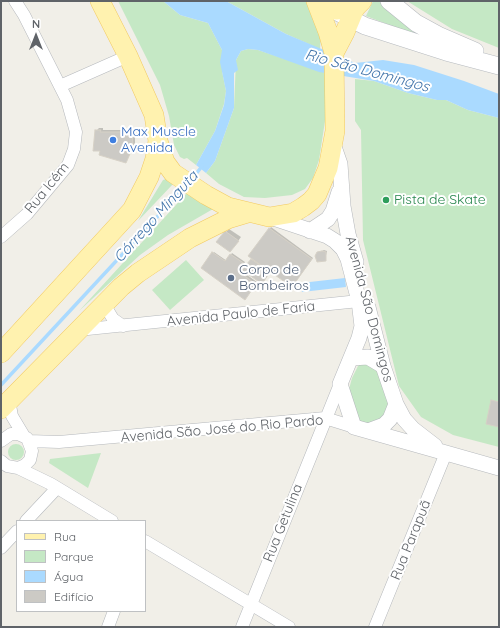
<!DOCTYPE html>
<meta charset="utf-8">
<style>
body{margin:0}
#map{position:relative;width:500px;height:628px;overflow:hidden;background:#f1efe8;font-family:Quicksand,sans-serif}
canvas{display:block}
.frame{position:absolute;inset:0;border:2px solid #5f6368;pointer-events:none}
.legend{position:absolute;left:16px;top:520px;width:130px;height:92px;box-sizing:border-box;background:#fff;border:1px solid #bfc1c3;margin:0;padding:5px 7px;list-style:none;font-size:12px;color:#5f6368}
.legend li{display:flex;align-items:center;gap:8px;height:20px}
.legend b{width:20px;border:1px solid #bfc1c3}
.north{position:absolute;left:16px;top:16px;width:40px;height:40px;-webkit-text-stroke:3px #fff;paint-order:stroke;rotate:0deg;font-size:11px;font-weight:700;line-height:16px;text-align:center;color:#5f6368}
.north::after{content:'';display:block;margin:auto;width:14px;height:18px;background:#5f6368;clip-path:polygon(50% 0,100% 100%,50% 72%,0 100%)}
</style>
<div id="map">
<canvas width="500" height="628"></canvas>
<div class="frame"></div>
<ul class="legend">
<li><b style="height:5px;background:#fff2af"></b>Rua</li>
<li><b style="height:11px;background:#c5e8c5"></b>Parque</li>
<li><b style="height:11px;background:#aadaff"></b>Água</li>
<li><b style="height:11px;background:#cccac5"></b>Edifício</li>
</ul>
<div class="north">N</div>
</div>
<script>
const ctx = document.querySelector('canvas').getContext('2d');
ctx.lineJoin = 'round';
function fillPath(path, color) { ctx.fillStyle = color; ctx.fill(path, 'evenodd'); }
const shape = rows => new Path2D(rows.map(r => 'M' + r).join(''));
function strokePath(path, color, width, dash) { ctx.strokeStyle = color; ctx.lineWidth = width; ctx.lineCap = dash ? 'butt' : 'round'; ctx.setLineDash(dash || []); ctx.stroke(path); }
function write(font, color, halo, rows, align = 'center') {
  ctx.font = font + ' Quicksand,sans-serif'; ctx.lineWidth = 4; ctx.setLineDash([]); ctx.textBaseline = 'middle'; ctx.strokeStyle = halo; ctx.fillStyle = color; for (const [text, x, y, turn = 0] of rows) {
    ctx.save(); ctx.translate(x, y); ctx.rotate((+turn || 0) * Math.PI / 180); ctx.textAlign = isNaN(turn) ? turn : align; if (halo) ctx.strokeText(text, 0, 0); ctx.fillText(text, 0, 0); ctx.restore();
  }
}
const green = shape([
 [118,1,163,1,180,15,208,23,222,50,222,71,226,91,224,104,215,131,196,165,187,158,184,159,180,157,174,145,169,116,160,85],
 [226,1,310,1,321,35,320,49,286,34],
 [373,1,379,1,386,9,431,41,366,16],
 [407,1,499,1,499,48,452,29],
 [248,49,258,50,328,73,325,121,319,160,313,178,305,189,292,195,265,198,244,197,219,184,206,173,215,161,234,108,236,60,241,51],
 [355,79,374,81,408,93,437,100,446,100,468,110,499,118,499,447,453,435,421,417,399,386,363,240,361,130,355,121],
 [166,179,173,184,138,221,163,180],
 [190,193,213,209,168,235,140,255,79,311,186,194],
 [186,260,204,280,170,310,152,290],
 [364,361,375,367,386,393,389,408,387,416,362,427,348,393,352,378,358,366],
 '8 452a8 8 0 1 1 16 0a8 8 0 1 1-16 0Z',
 [101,453,88,488,49,463,50,459]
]);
const water = shape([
 [163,1,226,1,286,34,355,63,383,60,414,65,464,81,499,94,499,118,468,110,446,100,437,100,408,93,374,81,319,72,258,50,248,49,241,51,236,60,238,70,234,73,234,108,215,161,206,173,196,165,215,131,224,105,226,91,220,62,222,50,208,23,180,15],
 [345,278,346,287,302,292,301,283]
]);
const shadow = shape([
 [99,128,103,128,103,130,135,130,135,143,126,162,96,131],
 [271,227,313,258,293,285,270,271,263,281,244,270,253,258,250,256],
 [229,229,241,237,233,248,226,232],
 [324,250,327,251,325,260,318,253],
 [214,252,227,261,232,253,245,262,240,270,257,282,246,297,213,253]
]);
const stream = shape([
 [192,179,203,165],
 [1,385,184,188]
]);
const building = shape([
 [95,130,101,130,100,132,132,132,133,147,126,163,99,155,100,151,93,151,95,130],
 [269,228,312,259,292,287,248,256,269,228],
 [225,231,239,241,230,252,216,242,225,231],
 [322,251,326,252,326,261,317,262,315,256,317,252,322,251],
 [212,252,225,261,230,254,245,264,239,272,256,284,245,300,201,268,212,252],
 [251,259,270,272,262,284,242,270,251,259],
 [491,400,499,402,499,427,486,424,491,400]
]);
const minor = shape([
 [60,86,128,56],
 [1,237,27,214,68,165,74,149,76,132,67,100,24,15,15,1],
 [104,304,113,319,123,326],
 [78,330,359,301],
 [9,400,12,416,24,436],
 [1,441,11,434,18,434,27,438,32,451,30,460,25,465,18,468,7,466,1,461],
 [29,441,59,442,325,418,354,427],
 [18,468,51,484,112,521],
 [26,521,57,488],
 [145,541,289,627],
 [1,548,17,531],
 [108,627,114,611],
 [242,627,340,384],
 [375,627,446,453]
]);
const tertiary = shape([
 [333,144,340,164,343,206,348,234,356,262],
 [270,217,327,236,335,241,343,249,348,259,359,301,362,326,359,338,340,384,354,427,499,468],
 [310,231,328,219,333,211,339,192],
 [368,307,383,366,396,404,404,419,413,429,435,446],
 [351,358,368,357,383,366],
 [368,431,384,425,390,419,396,404]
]);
const secondary = shape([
 [389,1,416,23,438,35,475,51],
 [339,13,365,26,446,52,499,66]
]);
const primary = shape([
 [316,1,328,32,334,53],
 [323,1,328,6,336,10,355,8,362,1],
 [158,141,165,162,173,173,206,195,228,207,269,217,293,213,303,207,311,201,317,194,328,168,335,131,334,53,345,32,355,8],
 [1,353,132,210,149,177,155,159,158,141,154,115,128,56,100,1],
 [1,409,121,287,138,273,190,238,228,219,248,213]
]);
const markers = [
 [113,140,4,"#3f7fe0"],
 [386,200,4,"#2e9e5b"],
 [231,278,4,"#5c6f8a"]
];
const shopNames = [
 ["Max Muscle",121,132],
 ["Avenida",121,148]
];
const streetNames = [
 ["Rua Icém",47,188,-51],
 ["Avenida São Domingos",369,309,75],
 ["Avenida Paulo de Faria",241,314,-6],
 ["Avenida São José do Rio Pardo",222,429,-5],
 ["Rua Getulina",283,523,-68],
 ["Rua Parapuã",411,540,-68]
];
const leisureNames = [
 ["Pista de Skate",394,200]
];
const serviceNames = [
 ["Corpo de",239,270],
 ["Bombeiros",239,286]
];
const waterNames = [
 ["Rio São Domingos",367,71,15],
 ["Córrego Minguta",156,217,-48]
];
fillPath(green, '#c5e8c5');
fillPath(water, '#aadaff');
fillPath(shadow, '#0003');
strokePath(stream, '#aadaff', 3.5);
fillPath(building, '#cccac5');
strokePath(building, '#d6d1c6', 1);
strokePath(minor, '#b5b8bc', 13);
strokePath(tertiary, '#b5b8bc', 16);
strokePath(secondary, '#b6babf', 18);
strokePath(primary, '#f2c960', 20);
strokePath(minor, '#fff', 12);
strokePath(tertiary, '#fff', 15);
strokePath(secondary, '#fff', 17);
strokePath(primary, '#fff2af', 19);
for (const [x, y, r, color] of markers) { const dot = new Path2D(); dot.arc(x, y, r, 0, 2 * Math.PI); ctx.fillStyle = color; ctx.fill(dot); strokePath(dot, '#fff', 1.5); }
write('14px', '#366cbe', '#fff', shopNames, 'left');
write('14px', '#5f6368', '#fff', streetNames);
write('14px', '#27864d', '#fff', leisureNames, 'left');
write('14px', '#4e5e75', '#fff', serviceNames, 'left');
write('italic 15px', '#4174aa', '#fff', waterNames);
</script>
